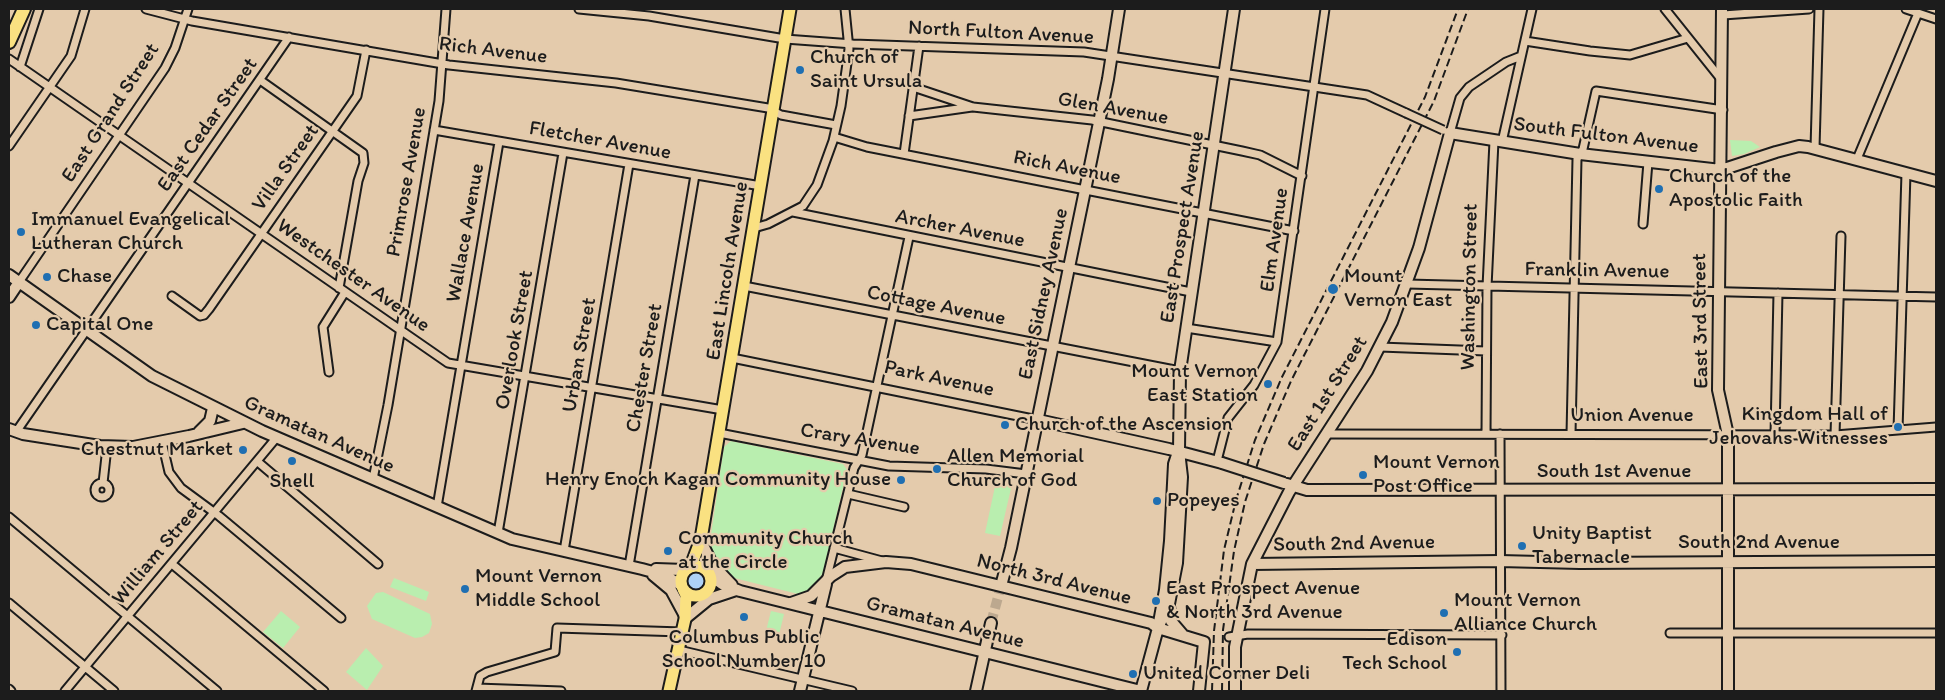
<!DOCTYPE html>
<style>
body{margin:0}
#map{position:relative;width:1945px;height:700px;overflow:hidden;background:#e4cbac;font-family:Itim,sans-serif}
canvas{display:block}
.frame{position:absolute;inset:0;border:10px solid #1c1c1c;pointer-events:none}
</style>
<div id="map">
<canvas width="1945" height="700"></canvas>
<div class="frame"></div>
</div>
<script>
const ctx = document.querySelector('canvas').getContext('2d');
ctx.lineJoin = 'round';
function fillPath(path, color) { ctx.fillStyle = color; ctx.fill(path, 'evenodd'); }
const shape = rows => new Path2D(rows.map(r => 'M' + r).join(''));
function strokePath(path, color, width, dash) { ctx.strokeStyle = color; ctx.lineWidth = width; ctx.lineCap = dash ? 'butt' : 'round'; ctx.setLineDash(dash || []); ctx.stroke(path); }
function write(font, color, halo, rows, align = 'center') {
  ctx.font = font + ' Itim,sans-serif'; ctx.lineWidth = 4.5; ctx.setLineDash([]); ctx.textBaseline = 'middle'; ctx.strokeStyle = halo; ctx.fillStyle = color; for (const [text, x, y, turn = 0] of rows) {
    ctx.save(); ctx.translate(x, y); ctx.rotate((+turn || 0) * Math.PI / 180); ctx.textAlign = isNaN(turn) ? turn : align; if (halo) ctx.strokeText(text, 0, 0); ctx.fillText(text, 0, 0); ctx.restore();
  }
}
const green = shape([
 [1730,140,1751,141,1760,147,1744,154,1732,156],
 [731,441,843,464,847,470,823,573,811,591,798,594,730,577,718,566,709,548,724,447],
 [997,477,1010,479,1012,484,1000,536,985,533],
 [394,578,429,592,426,601,390,587],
 [383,592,430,614,432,624,429,633,422,637,415,638,372,619,367,606,376,593],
 [281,611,300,627,283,648,263,632],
 [771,611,784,614,778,639,765,635],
 [366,648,383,666,367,690,346,672]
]);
const water = shape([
 '685 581a11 11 0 1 1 22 0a11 11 0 1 1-22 0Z'
]);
const secondaryTunnel = shape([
 [991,623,1001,586]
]);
const street = shape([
 [146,9,192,21,449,65,616,83,768,108,781,115,836,125],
 [579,9,649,16,785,39,853,44,1084,52,1367,95,1406,113],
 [1665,9,1721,79],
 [1906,9,1936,19],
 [1723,15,1809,9],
 [1525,41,1590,51,1630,55,1688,38],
 [9,59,448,363,723,410],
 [20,67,39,9],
 [260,80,363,153,364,163,358,181,339,288],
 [913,87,973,107,1092,120,1242,151,1260,155,1302,176],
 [909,116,972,107],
 [434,130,761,186],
 [1448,132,1450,133,1460,98,1469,87,1506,62,1521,56],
 [834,137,867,147,1294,231],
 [1502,142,1532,9],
 [9,146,71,56,85,9],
 [1815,148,1819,9],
 [904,154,919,46],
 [1857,159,1918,13],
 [793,212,1191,292],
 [1643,224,1648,162],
 [754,228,768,224,803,206,817,185,833,141,841,106,849,49,845,9],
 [19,282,165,68,175,48,188,9],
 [1407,284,1936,297],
 [744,286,1180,371],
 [172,296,200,316,204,315,209,309,357,96,366,50],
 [1186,328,1277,342],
 [1380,347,1486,351],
 [732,358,1038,420],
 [329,372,323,327,345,292],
 [1898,430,1906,173],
 [16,432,289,37],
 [719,433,889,466,986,469,1026,474],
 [1328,434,1835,435,1936,427],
 [1486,434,1487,287,1494,141],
 [1500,434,1501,691],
 [1571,434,1577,159,1583,149,1596,91,1723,110],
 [1775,434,1778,293],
 [1835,435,1841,236],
 [162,442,169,472,181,488,219,516,341,618],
 [1217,461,1228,418,1254,385,1277,342,1325,9],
 [258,462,378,564],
 [373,479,388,405,439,101,446,9],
 '95 490a7 7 0 1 1 14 0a7 7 0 1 1-14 0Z',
 [103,483,107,447],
 [848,494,904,507],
 [437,507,499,142],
 [9,517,217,691],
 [498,533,563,153],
 [834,548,882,561],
 [564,551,629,164],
 [172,564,324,691],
 [629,566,695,175],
 [826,581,854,468,862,455,909,237],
 [9,603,114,691],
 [1670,633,1936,633],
 [1229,637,1248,634,1502,635],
 [679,650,852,691],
 [477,688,561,691],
 [9,689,11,691],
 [65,691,277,437],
 [476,691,480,676,487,672,555,652,557,628,682,632]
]);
const secondary = shape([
 [1722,9,1718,390,1728,435,1728,691],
 [9,275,152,376,262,431,512,539,642,569,664,575,681,585],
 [9,297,19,282],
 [1038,420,1169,449,1222,463],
 [9,429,23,434,100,446,133,447,189,436,243,423],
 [199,432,210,421,213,408],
 [1287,484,1307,490,1936,489],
 [702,543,712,564,732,585],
 [1252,564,1500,561,1580,563,1936,561],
 [656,569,685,570],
 [653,575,671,590,685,616],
 [710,575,722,584,740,591,1141,691],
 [1001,586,1011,548,1108,79,1119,9],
 [791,603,811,596,831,576,845,567,886,562,911,564,1151,623,1158,628,1204,642,1199,691],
 [1169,606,1171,621,1183,635],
 [687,617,709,599,736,590],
 [1158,628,1169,604,1177,563,1182,477,1179,451,1180,371,1234,9],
 [800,691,826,584],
 [976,691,991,623],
 [1141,691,1158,628,1165,590,1170,541,1174,464,1178,452],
 [1235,691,1235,647,1252,564,1289,492,1367,371,1392,322,1419,248,1450,133,1580,154,1721,170,1776,152,1799,146,1808,147,1936,181]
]);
const primary = shape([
 '681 581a15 15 0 1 1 30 0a15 15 0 1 1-30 0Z',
 [691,566,701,539,790,9],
 [669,691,685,619,686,595,683,589]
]);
const highway = shape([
 [9,42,24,9]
]);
const rail = shape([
 [1212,691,1214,631,1224,550,1236,500,1255,440,1282,377,1425,97,1458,9],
 [1222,691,1223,630,1234,551,1245,502,1264,444,1291,381,1434,101,1468,9]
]);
const streetBridge = shape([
 [1406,113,1443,130]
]);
const secondaryBridge = shape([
 [1222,463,1284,483]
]);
const markers = [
 [800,70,5,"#1f6fb2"],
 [1659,189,5,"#1f6fb2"],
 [21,232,5,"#1f6fb2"],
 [47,277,5,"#1f6fb2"],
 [1333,289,6,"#1f6fb2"],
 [36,325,5,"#1f6fb2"],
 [1268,384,5,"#1f6fb2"],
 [1005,425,5,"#1f6fb2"],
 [1898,427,5,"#1f6fb2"],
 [243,450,5,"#1f6fb2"],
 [292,461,5,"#1f6fb2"],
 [937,469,5,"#1f6fb2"],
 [1363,475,5,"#1f6fb2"],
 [901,480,5,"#1f6fb2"],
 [1157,501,5,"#1f6fb2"],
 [1522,546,5,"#1f6fb2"],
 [668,551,5,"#1f6fb2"],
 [465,589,5,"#1f6fb2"],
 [1156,601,5,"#1f6fb2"],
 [1444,613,5,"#1f6fb2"],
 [744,617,5,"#1f6fb2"],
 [1457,652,5,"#1f6fb2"],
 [1133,674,5,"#1f6fb2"]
];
const streetNames = [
 ["North Fulton Avenue",1001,33,3],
 ["Rich Avenue",493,51,7],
 ["Glen Avenue",1113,109,10],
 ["East Grand Street",111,113,-57],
 ["East Cedar Street",208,125,-55],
 ["South Fulton Avenue",1606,136,7],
 ["Fletcher Avenue",600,141,10],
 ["Villa Street",286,168,-55],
 ["Rich Avenue",1067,168,11],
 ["Primrose Avenue",407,182,-80],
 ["East Prospect Avenue",1183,227,-81],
 ["Archer Avenue",960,229,11],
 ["Wallace Avenue",466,233,-80],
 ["Elm Avenue",1275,240,-82],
 ["East Lincoln Avenue",728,271,-81],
 ["Franklin Avenue",1597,271,1],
 ["Westchester Avenue",353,276,35],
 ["Washington Street",1470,287,-89],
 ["East Sidney Avenue",1044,294,-78],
 ["Cottage Avenue",936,306,11],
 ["East 3rd Street",1701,321,-91],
 ["Overlook Street",515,340,-80],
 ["Urban Street",580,355,-80],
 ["Chester Street",645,368,-80],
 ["Park Avenue",939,379,12],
 ["East 1st Street",1328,394,-58],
 ["Union Avenue",1632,416],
 ["Gramatan Avenue",319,435,24],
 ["Crary Avenue",860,440,9],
 ["South 1st Avenue",1614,472],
 ["South 2nd Avenue",1759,543],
 ["South 2nd Avenue",1354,544,-1],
 ["William Street",158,553,-50],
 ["North 3rd Avenue",1054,580,14],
 ["Gramatan Avenue",945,623,14]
];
const poiNames = [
 ["Church of",810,58],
 ["Saint Ursula",810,82],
 ["Church of the",1669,177],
 ["Apostolic Faith",1669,201],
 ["Immanuel Evangelical",31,220],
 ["Lutheran Church",31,244],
 ["Chase",57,277],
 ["Mount",1344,277],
 ["Vernon East",1344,301],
 ["Capital One",46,325],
 ["Mount Vernon",1258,372,"right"],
 ["East Station",1258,396,"right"],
 ["Kingdom Hall of",1888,415,"right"],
 ["Jehovahs Witnesses",1888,439,"right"],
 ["Church of the Ascension",1015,425],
 ["Chestnut Market",233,450,"right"],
 ["Allen Memorial",947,457],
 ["Church of God",947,481],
 ["Mount Vernon",1373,463],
 ["Post Office",1373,487],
 ["Henry Enoch Kagan Community House",891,480,"right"],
 ["Shell",292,482,"center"],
 ["Popeyes",1167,501],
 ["Unity Baptist",1532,534],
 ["Tabernacle",1532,558],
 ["Community Church",678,539],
 ["at the Circle",678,563],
 ["Mount Vernon",475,577],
 ["Middle School",475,601],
 ["East Prospect Avenue",1166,589],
 ["& North 3rd Avenue",1166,613],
 ["Mount Vernon",1454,601],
 ["Alliance Church",1454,625],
 ["Columbus Public",744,638,"center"],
 ["School Number 10",744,662,"center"],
 ["Edison",1447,640,"right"],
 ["Tech School",1447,664,"right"],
 ["United Corner Deli",1143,674]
];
fillPath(green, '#b9eeaf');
fillPath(water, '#aed2f7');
strokePath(water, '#74899f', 1);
strokePath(secondaryTunnel, '#bca88f', 10, [10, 5]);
strokePath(street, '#1c1c1c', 11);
strokePath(secondary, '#1c1c1c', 14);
strokePath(primary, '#1c1c1c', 15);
strokePath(highway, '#1c1c1c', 16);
strokePath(street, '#e4cbac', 7);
strokePath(secondary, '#e4cbac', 10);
strokePath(primary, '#fae181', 11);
strokePath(highway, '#fae181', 12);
strokePath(rail, '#1c1c1c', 2, [8, 4]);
strokePath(streetBridge, '#1c1c1c', 11, []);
strokePath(secondaryBridge, '#1c1c1c', 14, []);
strokePath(streetBridge, '#e4cbac', 7);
strokePath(secondaryBridge, '#e4cbac', 10);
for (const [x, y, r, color] of markers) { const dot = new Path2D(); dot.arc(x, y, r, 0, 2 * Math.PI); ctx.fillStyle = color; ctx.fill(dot); strokePath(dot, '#e4cbac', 2); }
write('21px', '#1c1c1c', '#e4cbac', streetNames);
write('21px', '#1c1c1c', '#e4cbac', poiNames, 'left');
</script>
